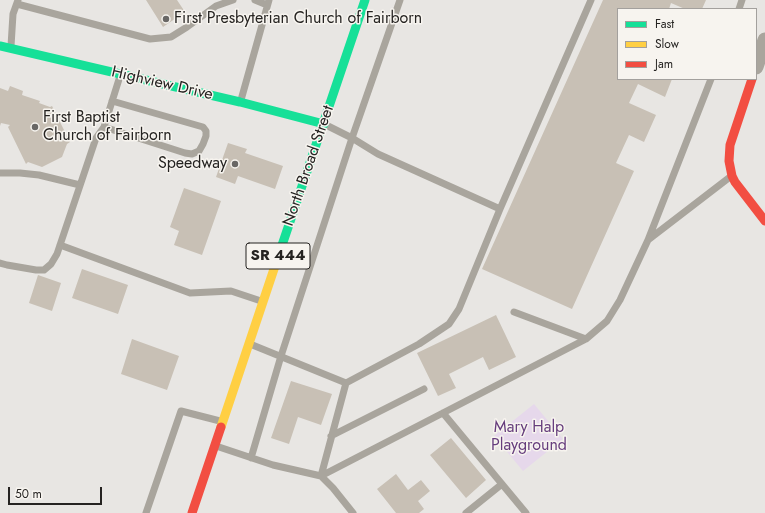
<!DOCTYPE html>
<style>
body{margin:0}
#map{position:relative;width:765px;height:513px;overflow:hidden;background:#e8e6e3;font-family:Jost,sans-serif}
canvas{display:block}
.legend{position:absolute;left:617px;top:8px;width:140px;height:72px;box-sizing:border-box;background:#f7f4ef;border:1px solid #a3a09d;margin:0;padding:5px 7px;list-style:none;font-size:12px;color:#252321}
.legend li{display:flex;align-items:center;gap:8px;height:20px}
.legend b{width:20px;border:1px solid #a3a09d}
.scale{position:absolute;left:8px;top:487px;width:94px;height:18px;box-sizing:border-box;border:2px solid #252321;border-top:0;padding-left:5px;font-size:12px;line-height:14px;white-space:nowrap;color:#252321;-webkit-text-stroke:3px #f7f4ef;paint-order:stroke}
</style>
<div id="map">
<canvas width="765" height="513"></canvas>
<ul class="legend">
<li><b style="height:5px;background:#16e098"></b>Fast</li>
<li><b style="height:5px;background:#ffcf43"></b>Slow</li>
<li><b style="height:5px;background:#f24e42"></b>Jam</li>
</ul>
<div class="scale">50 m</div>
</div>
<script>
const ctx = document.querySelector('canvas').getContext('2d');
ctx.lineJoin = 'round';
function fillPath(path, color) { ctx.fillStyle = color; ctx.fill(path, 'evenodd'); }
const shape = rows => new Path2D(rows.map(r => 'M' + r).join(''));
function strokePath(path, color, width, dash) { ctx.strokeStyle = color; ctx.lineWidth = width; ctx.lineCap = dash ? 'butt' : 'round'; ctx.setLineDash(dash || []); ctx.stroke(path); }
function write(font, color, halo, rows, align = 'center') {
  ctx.font = font + ' Jost,sans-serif'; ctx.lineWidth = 3; ctx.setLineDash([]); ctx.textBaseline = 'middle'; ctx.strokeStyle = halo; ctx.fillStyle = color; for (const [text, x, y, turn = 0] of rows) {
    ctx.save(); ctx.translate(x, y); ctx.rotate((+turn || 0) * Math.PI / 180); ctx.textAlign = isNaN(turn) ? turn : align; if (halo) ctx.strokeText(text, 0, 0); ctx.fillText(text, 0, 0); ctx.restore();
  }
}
const green = shape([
 [534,404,563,439,523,471,494,436]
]);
const building = shape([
 [146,0,177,0,185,12,163,27],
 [603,0,706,0,702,9,685,9,671,3,669,9,618,9,618,79,672,79,665,97,638,84,629,103,656,115,644,142,629,135,616,163,634,171,572,309,482,269],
 [10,86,23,91,22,95,40,101,39,103,50,107,52,106,70,142,67,144,62,157,42,167,28,162,26,164,8,127,10,125,1,123,0,126,0,88,8,91],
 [228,143,247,149,245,153,283,166,275,189,238,176,235,184,216,177],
 [184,188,221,201,202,255,174,245,179,231,170,227],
 [82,269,128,285,118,314,72,298],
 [38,275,61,283,52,311,29,303],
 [496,315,516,357,489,370,483,357,449,374,456,388,438,396,417,353],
 [132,339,179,356,167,390,121,374],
 [291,381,332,394,321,425,298,417,289,444,271,438],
 [451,438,486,480,466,498,430,455],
 [396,474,408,490,421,480,430,491,418,501,424,509,419,513,396,513,377,489]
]);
const lane = shape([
 [255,0,267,5],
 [17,4,150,39,171,37,187,27,216,6,233,0],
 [739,9,742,0],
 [11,46,13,14,18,0],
 [241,100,269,0],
 [112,101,203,127,206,131,206,136,203,144,199,151,192,154,185,153,104,127,120,76],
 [326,125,352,138,378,154,500,209],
 [0,173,20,173,39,175,80,185],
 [648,240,711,79],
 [60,245,190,293,231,291,261,301],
 [0,263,7,265,36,270,44,270,51,264,57,254,96,138,104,127],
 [514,312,586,339],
 [250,344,346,383,419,344,449,324,459,309,500,209,591,0],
 [346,383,321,476,333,488,353,513],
 [443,413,526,513],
 [331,436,424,389],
 [216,446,273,465,321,476,586,339,607,321,620,300,648,240,730,177],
 [251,458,281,356,352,138,400,0],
 [146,513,181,411,220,421],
 [466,513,502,484]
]);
const street = shape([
 [756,67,765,40]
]);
const fast = shape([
 [0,46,240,102,324,124],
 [277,260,365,0]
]);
const slow = shape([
 [221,427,277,260]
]);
const jam = shape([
 [752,79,730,145,729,161,732,176,735,182,765,221],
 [192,513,221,427]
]);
const markers = [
 [166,19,4,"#696765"],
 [35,127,4,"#696765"],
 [235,164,4,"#696765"]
];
const shields = [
 [278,256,64]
];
const shieldNames = [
 ["SR 444",278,256]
];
const poiNames = [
 ["First Presbyterian Church of Fairborn",174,19],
 ["First Baptist",43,118],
 ["Church of Fairborn",43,136],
 ["Speedway",227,164,"right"]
];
const streetNames = [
 ["Highview Drive",162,84,13],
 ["North Broad Street",309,166,-71]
];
const parkNames = [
 ["Mary Halp",529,428],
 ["Playground",529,446]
];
fillPath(green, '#e6d8eb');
fillPath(building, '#c8c0b5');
strokePath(lane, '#a9a59d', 7);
strokePath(street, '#a9a59d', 15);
strokePath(fast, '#16e098', 9);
strokePath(slow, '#ffcf43', 9);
strokePath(jam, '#f24e42', 9);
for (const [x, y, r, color] of markers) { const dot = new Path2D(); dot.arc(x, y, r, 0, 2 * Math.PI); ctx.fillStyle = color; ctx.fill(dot); strokePath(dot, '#f7f4ef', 1.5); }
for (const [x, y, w] of shields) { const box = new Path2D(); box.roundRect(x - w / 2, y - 13, w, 26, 3); ctx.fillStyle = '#f7f4ef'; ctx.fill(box); strokePath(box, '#252321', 1); }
write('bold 15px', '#252321', null, shieldNames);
write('16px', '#252321', '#f7f4ef', poiNames, 'left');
write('16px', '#252321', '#f7f4ef', streetNames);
write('16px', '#663d7d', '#f7f4ef', parkNames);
</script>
